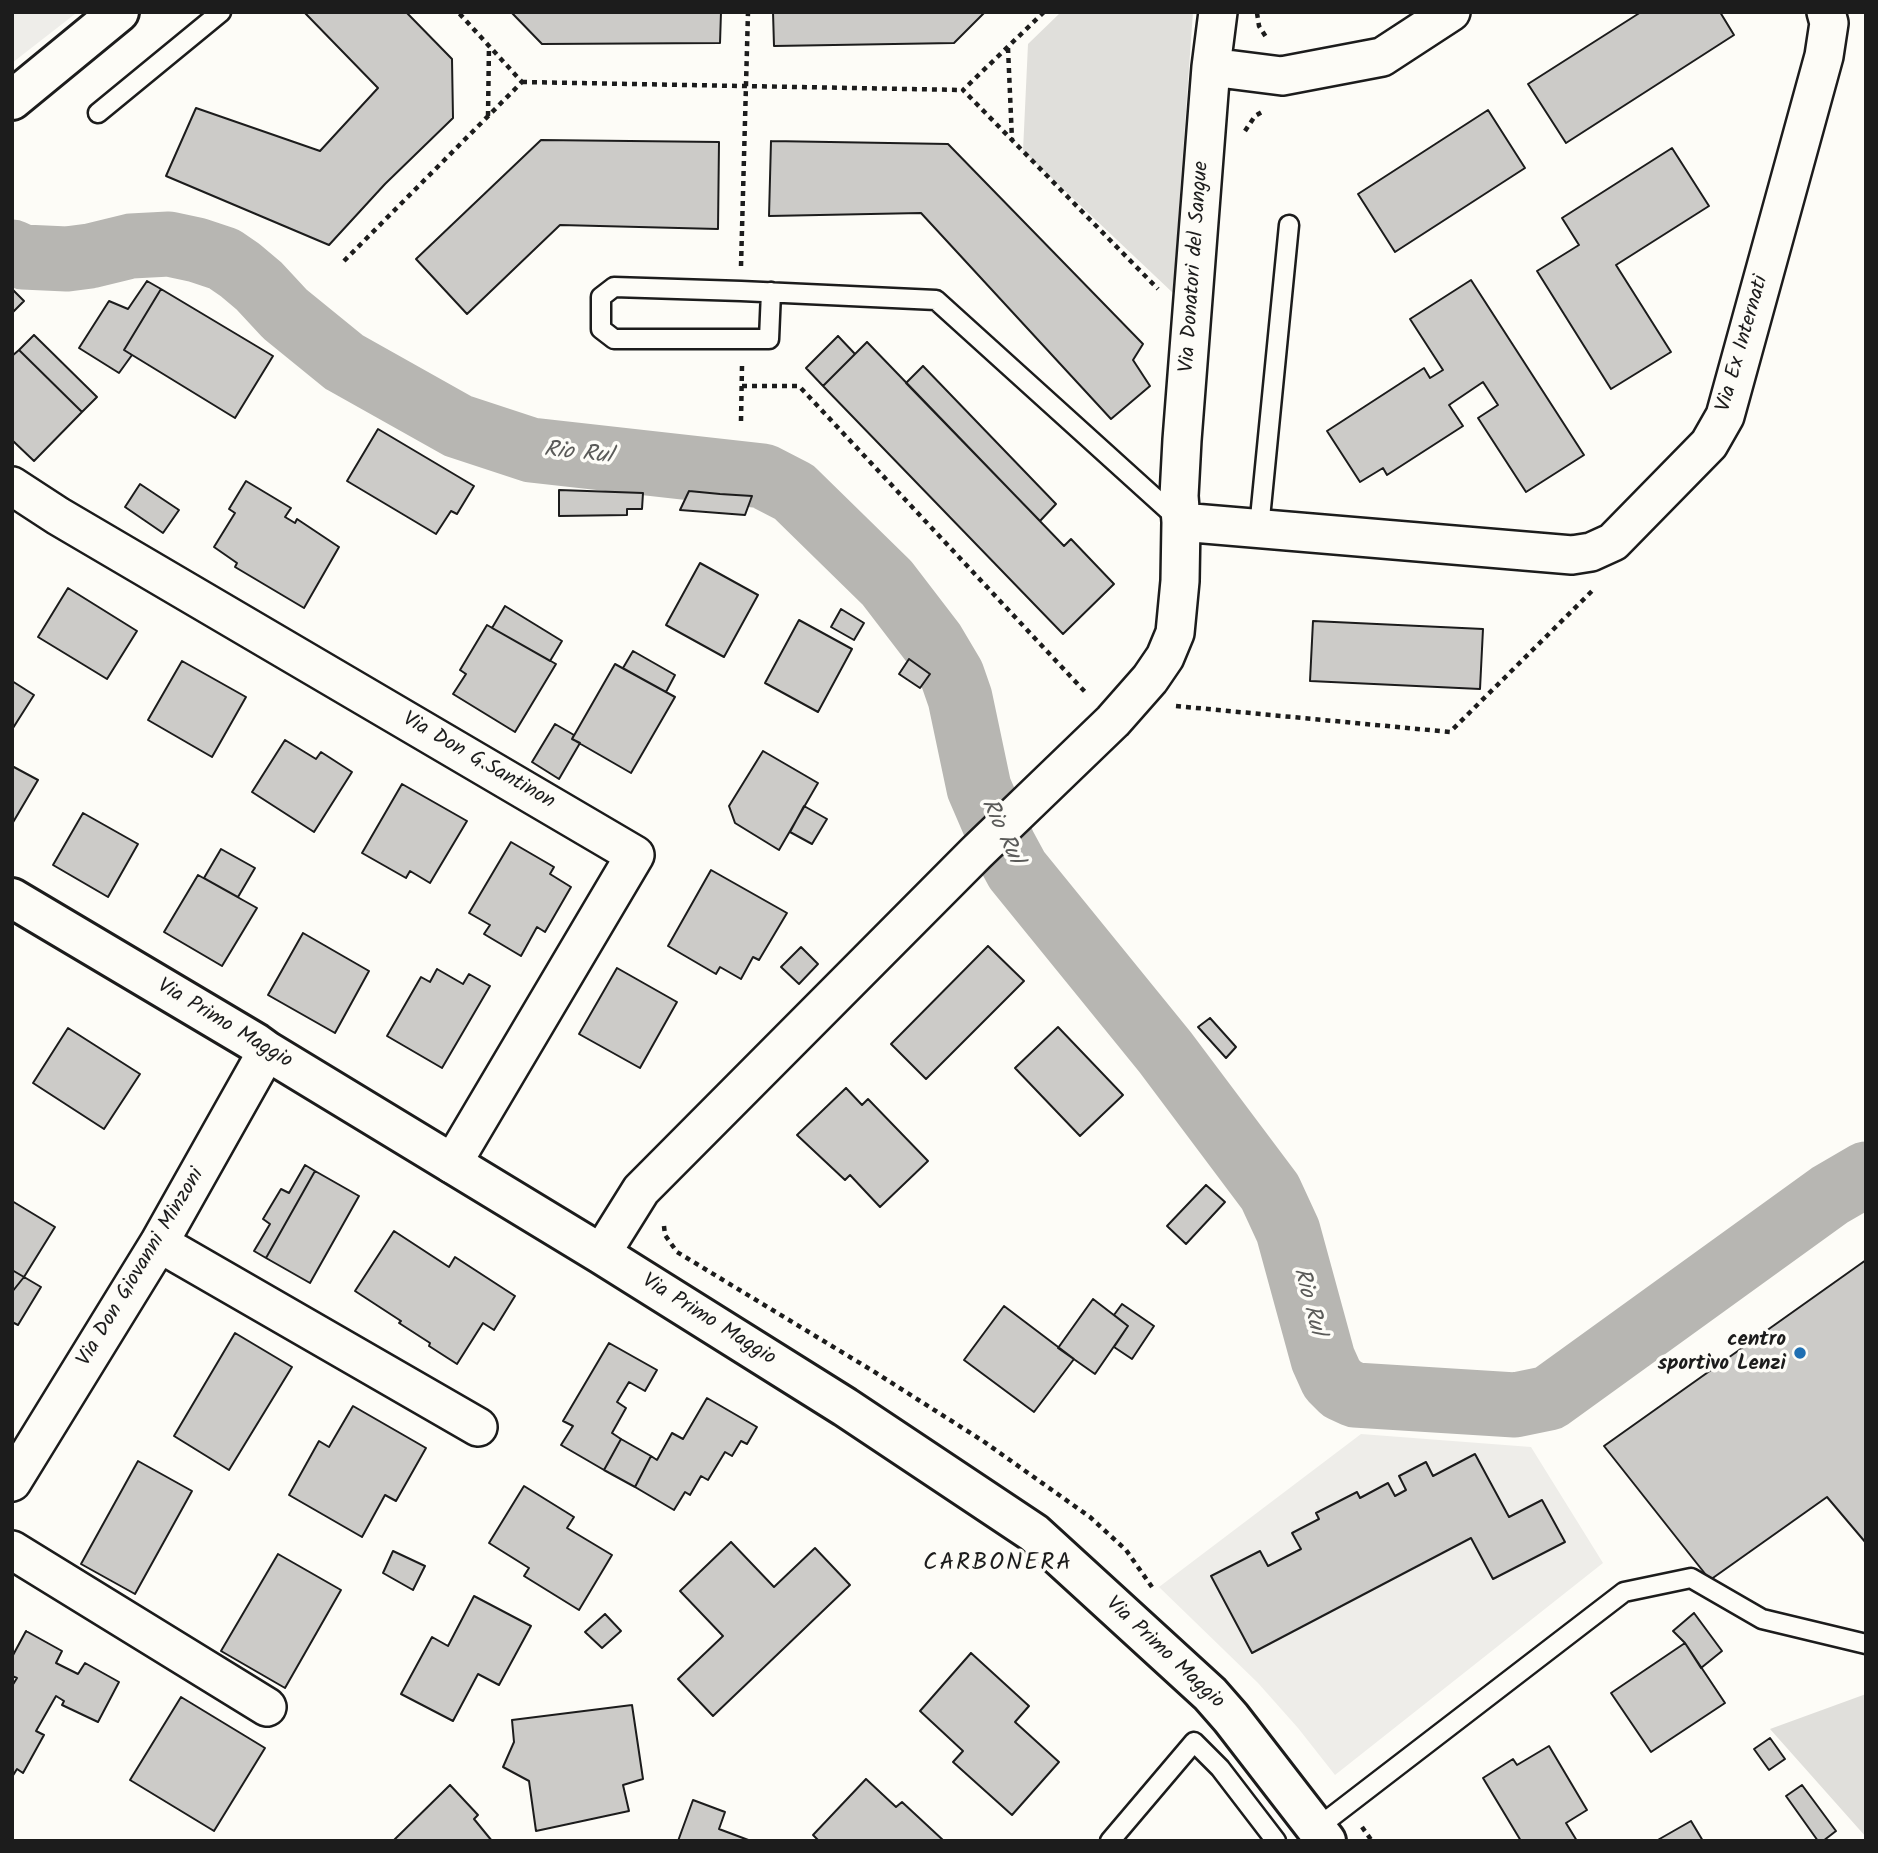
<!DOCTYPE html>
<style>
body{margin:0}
#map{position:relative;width:1878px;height:1853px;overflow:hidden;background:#fdfcf7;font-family:Kalam,sans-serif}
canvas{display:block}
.frame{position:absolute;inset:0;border:14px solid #1c1c1c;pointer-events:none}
</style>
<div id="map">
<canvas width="1878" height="1853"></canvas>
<div class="frame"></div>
</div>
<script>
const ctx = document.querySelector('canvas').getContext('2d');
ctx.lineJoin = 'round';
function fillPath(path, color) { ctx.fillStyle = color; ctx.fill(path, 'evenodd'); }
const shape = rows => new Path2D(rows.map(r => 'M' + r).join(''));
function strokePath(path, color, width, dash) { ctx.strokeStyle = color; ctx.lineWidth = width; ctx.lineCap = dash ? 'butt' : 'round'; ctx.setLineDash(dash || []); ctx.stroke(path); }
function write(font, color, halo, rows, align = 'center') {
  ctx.font = font + ' Kalam,sans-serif'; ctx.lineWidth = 7; ctx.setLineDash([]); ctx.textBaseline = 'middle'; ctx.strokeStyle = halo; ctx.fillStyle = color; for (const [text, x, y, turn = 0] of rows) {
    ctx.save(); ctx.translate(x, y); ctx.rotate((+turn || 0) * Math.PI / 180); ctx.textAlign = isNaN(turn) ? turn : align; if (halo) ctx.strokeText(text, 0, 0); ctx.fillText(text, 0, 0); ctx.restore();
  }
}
const built = shape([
 [12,12,74,12,75,14,12,63],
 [1361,1434,1531,1447,1603,1563,1335,1775,1298,1728,1258,1683,1159,1587]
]);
const green = shape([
 [1061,12,1193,12,1173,293,1023,151,1028,44],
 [1866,1694,1866,1837,1770,1729]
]);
const river = shape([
 [12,252,23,257,67,259,90,256,131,246,169,244,197,250,224,259,240,270,259,286,285,314,344,362,458,426,531,450,763,476,794,492,887,583,933,643,952,675,960,698,979,788,1004,846,1017,870,1165,1052,1270,1192,1288,1231,1323,1359,1332,1379,1342,1389,1355,1395,1515,1405,1549,1398,1830,1195,1866,1174]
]);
const building = shape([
 [304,12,406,12,452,59,453,118,385,184,329,245,166,176,196,108,320,151,378,88,304,12],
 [511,12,721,12,720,43,542,44,511,12],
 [773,12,985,12,954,43,774,46,773,12],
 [1641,12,1720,12,1734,35,1566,143,1528,84,1641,12],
 [1488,110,1525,168,1395,252,1358,194,1488,110],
 [541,140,719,142,718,229,560,225,467,314,416,259,541,140],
 [771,141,948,144,1143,344,1133,360,1150,386,1111,419,921,213,769,216,771,141],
 [1672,148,1709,206,1616,265,1671,352,1611,389,1537,271,1579,245,1562,218,1672,148],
 [1471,280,1584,455,1526,492,1478,418,1498,405,1483,382,1449,405,1463,426,1387,475,1383,468,1360,482,1327,431,1424,368,1430,378,1443,370,1410,319,1471,280],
 [147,281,161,289,124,350,132,355,119,373,79,348,109,301,128,309,147,281],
 [12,289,24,301,12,313,12,289],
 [161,289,273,356,235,418,124,350,161,289],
 [34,335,97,397,82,412,19,350,34,335],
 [838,336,855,354,823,386,806,368,838,336],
 [867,342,1064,546,1071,539,1114,584,1063,634,823,386,867,342],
 [19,350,82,412,34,461,12,440,12,356,19,350],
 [923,366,1056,504,1040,521,906,383,923,366],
 [378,429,474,486,457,514,451,511,436,534,347,481,378,429],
 [246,481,291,508,285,517,295,523,297,519,339,547,304,608,235,567,237,563,214,547,235,513,229,509,246,481],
 [140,484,179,510,163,533,125,507,140,484],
 [559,490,643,493,642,509,627,509,627,515,559,516,559,490],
 [689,491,720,494,752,496,745,515,680,510,689,491],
 [700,563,758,595,724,657,666,625,700,563],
 [68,588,137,631,107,679,38,637,68,588],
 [505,606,562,641,550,661,492,628,505,606],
 [841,609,864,623,854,640,831,627,841,609],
 [799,620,852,649,818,712,765,683,799,620],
 [1313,621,1483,629,1480,689,1310,681,1313,621],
 [487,625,556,664,515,732,453,694,466,674,460,670,487,625],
 [633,651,675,675,666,692,623,668,633,651],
 [909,659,930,674,920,688,899,674,909,659],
 [182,661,246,697,212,757,148,720,182,661],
 [615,664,675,697,631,773,572,739,615,664],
 [12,681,34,695,13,728,12,728,12,681],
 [555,724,574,735,572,739,580,743,559,779,532,762,555,724],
 [285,740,316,759,321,752,352,772,314,832,252,792,285,740],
 [763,751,818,783,779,850,735,823,729,806,763,751],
 [12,766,38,780,12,824,12,766],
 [402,784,467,821,430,883,410,871,406,878,362,853,402,784],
 [804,806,827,819,812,844,790,832,804,806],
 [83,813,138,844,108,897,53,865,83,813],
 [511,842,554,867,550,874,571,887,545,932,537,927,521,956,484,934,490,925,469,913,511,842],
 [221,849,255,868,238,897,204,878,221,849],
 [711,870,787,913,759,960,753,957,741,979,720,967,716,974,668,946,711,870],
 [198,875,257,908,222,966,164,932,198,875],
 [303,933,369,971,335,1033,268,995,303,933],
 [988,946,1024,981,926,1079,891,1044,988,946],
 [801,947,818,964,799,984,781,967,801,947],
 [617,968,677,1002,640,1068,579,1034,617,968],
 [437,969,463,984,469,974,490,986,442,1068,387,1036,421,977,430,982,437,969],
 [1210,1018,1236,1047,1226,1058,1198,1027,1210,1018],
 [1058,1027,1123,1095,1080,1136,1015,1068,1058,1027],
 [68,1028,140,1074,104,1129,33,1083,68,1028],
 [846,1088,862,1105,868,1099,928,1161,880,1207,850,1175,845,1180,797,1135,846,1088],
 [305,1165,315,1171,266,1258,254,1251,270,1224,263,1219,281,1189,289,1193,305,1165],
 [315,1171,359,1196,310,1283,266,1258,315,1171],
 [1206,1185,1225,1202,1186,1244,1167,1226,1206,1185],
 [12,1201,55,1227,24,1277,12,1270,12,1201],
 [394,1231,449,1267,455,1257,515,1296,494,1330,483,1323,457,1364,429,1346,430,1343,399,1323,401,1321,355,1291,394,1231],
 [1866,1260,1866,1543,1827,1497,1710,1580,1604,1446,1866,1260],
 [12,1270,24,1277,12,1292,12,1270],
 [24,1277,41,1287,18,1325,12,1322,12,1292,24,1277],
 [1093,1299,1128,1326,1095,1374,1058,1348,1093,1299],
 [1122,1304,1154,1326,1132,1359,1114,1347,1128,1326,1114,1315,1122,1304],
 [1004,1306,1074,1359,1034,1412,964,1360,1004,1306],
 [235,1333,292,1367,229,1470,174,1436,235,1333],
 [609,1343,657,1370,645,1391,629,1382,617,1402,626,1408,612,1433,621,1439,604,1470,561,1445,573,1426,563,1421,609,1343],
 [707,1398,757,1427,747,1444,741,1441,732,1456,725,1452,708,1480,701,1476,690,1495,685,1492,674,1510,635,1487,651,1456,657,1460,672,1433,683,1439,707,1398],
 [353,1406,426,1448,396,1501,385,1495,362,1537,289,1495,319,1441,329,1447,353,1406],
 [621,1439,651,1456,635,1487,604,1470,621,1439],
 [1475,1454,1509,1517,1542,1500,1565,1542,1493,1579,1471,1538,1252,1653,1211,1576,1260,1551,1268,1566,1301,1549,1292,1533,1319,1519,1316,1513,1357,1492,1360,1498,1388,1483,1395,1496,1406,1490,1399,1476,1426,1462,1433,1476,1475,1454],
 [138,1461,192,1491,135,1594,81,1564,138,1461],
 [524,1486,574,1517,567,1528,612,1555,579,1610,524,1576,529,1568,489,1543,524,1486],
 [731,1542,774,1587,815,1548,850,1585,713,1716,678,1679,723,1636,680,1591,731,1542],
 [393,1551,425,1566,413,1590,383,1573,393,1551],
 [278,1554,341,1590,285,1688,221,1651,278,1554],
 [474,1596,531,1626,499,1685,478,1674,453,1721,401,1694,432,1637,448,1646,474,1596],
 [1694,1613,1722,1651,1701,1668,1685,1643,1673,1631,1694,1613],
 [605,1614,621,1631,602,1648,585,1632,605,1614],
 [26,1631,62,1651,56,1663,78,1674,85,1663,119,1682,98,1722,62,1705,64,1701,56,1696,36,1731,44,1735,23,1773,17,1769,12,1777,12,1686,17,1678,12,1676,12,1657,26,1631],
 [1685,1643,1725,1703,1651,1752,1611,1693,1685,1643],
 [971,1653,1029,1706,1015,1722,1059,1762,1012,1815,953,1762,963,1751,920,1711,971,1653],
 [181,1697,265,1748,214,1831,130,1780,181,1697],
 [632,1705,643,1779,623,1785,629,1811,536,1831,529,1781,503,1767,514,1742,512,1720,632,1705],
 [1770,1738,1785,1759,1769,1770,1754,1749,1770,1738],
 [1549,1746,1587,1810,1566,1823,1577,1841,1521,1841,1483,1778,1513,1759,1517,1765,1549,1746],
 [866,1779,896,1807,902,1802,944,1841,819,1841,813,1835,866,1779],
 [450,1785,478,1815,474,1819,492,1841,393,1841,450,1785],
 [1802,1785,1836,1831,1823,1841,1818,1841,1786,1796,1802,1785],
 [693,1800,725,1812,719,1829,751,1841,678,1841,693,1800],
 [1691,1821,1703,1841,1656,1841,1691,1821]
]);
const path = shape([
 [1044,12,963,90,1158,289],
 [1257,13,1259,26,1266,37],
 [1008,48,1012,140],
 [522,82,963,90],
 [488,116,489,45],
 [1245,131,1255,116,1262,112],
 [344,261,522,82,458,12],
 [741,266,748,12],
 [742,386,799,386,1087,694],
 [741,421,742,366],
 [1176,706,1450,732,1594,589],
 [664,1226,665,1235,677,1252,873,1371,983,1441,1090,1517,1126,1550,1152,1587],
 [1362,1827,1372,1841]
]);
const service = shape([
 [98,113,221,12],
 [771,292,769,339,614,339,601,329,601,297,614,287,741,291,936,300,1177,518],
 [1259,528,1289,225],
 [1317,1828,1624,1592,1691,1578,1762,1619,1866,1644],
 [1110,1841,1194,1742,1220,1768,1276,1841]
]);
const minor = shape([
 [1211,67,1282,76,1382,57,1451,12],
 [12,486,58,516,635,855,452,1164],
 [1181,522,1572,555,1591,552,1613,542,1709,444,1725,416,1824,56,1829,23,1826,12],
 [159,1243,478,1427],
 [601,1254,641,1190,976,853,1113,721,1150,679,1165,657,1175,633,1180,581,1181,522,1179,496,1182,440,1211,67,1218,12],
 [12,1482,159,1243,267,1051],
 [12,1550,267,1707]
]);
const tertiary = shape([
 [12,100,119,12],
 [12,898,256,1043,267,1051,601,1254,845,1407,1034,1533,1210,1694,1231,1718,1326,1841]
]);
const markers = [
 [1800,1353,7,"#1f6fb2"]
];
const streetNames = [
 ["Via Donatori del Sangue",1196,267,-86],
 ["Via Ex Internati",1744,344,-74],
 ["Via Don G.Santinon",478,762,30],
 ["Via Primo Maggio",224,1025,31],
 ["Via Don Giovanni Minzoni",142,1268,-59],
 ["Via Primo Maggio",708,1321,32],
 ["Via Primo Maggio",1164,1654,43]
];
const poiNames = [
 ["centro",1786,1341],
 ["sportivo Lenzi",1786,1365]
];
const waterNames = [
 ["Rio Rul",578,455,6],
 ["Rio Rul",1000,832,65],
 ["Rio Rul",1307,1302,75]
];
const quarterNames = [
 ["CARBONERA",998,1565]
];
fillPath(built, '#eeede9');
fillPath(green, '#e0dfdb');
strokePath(river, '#b7b6b2', 65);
fillPath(building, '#cccbc8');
strokePath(building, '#1c1c1c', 2);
strokePath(service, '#1c1c1c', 23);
strokePath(minor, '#1c1c1c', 42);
strokePath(tertiary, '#1c1c1c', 44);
strokePath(path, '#1c1c1c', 4.5, [5, 5]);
strokePath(service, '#fdfcf7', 18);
strokePath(minor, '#fdfcf7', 37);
strokePath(tertiary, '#fdfcf7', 38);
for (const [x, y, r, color] of markers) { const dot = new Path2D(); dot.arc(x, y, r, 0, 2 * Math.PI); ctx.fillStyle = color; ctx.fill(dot); strokePath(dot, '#fdfcf7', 2.5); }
write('21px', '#1c1c1c', '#fdfcf7', streetNames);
write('bold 21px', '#1c1c1c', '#fdfcf7', poiNames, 'right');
write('italic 23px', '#5a5a58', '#fdfcf7', waterNames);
ctx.letterSpacing = '2px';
write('24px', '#1c1c1c', '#fdfcf7', quarterNames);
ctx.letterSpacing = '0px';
</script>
